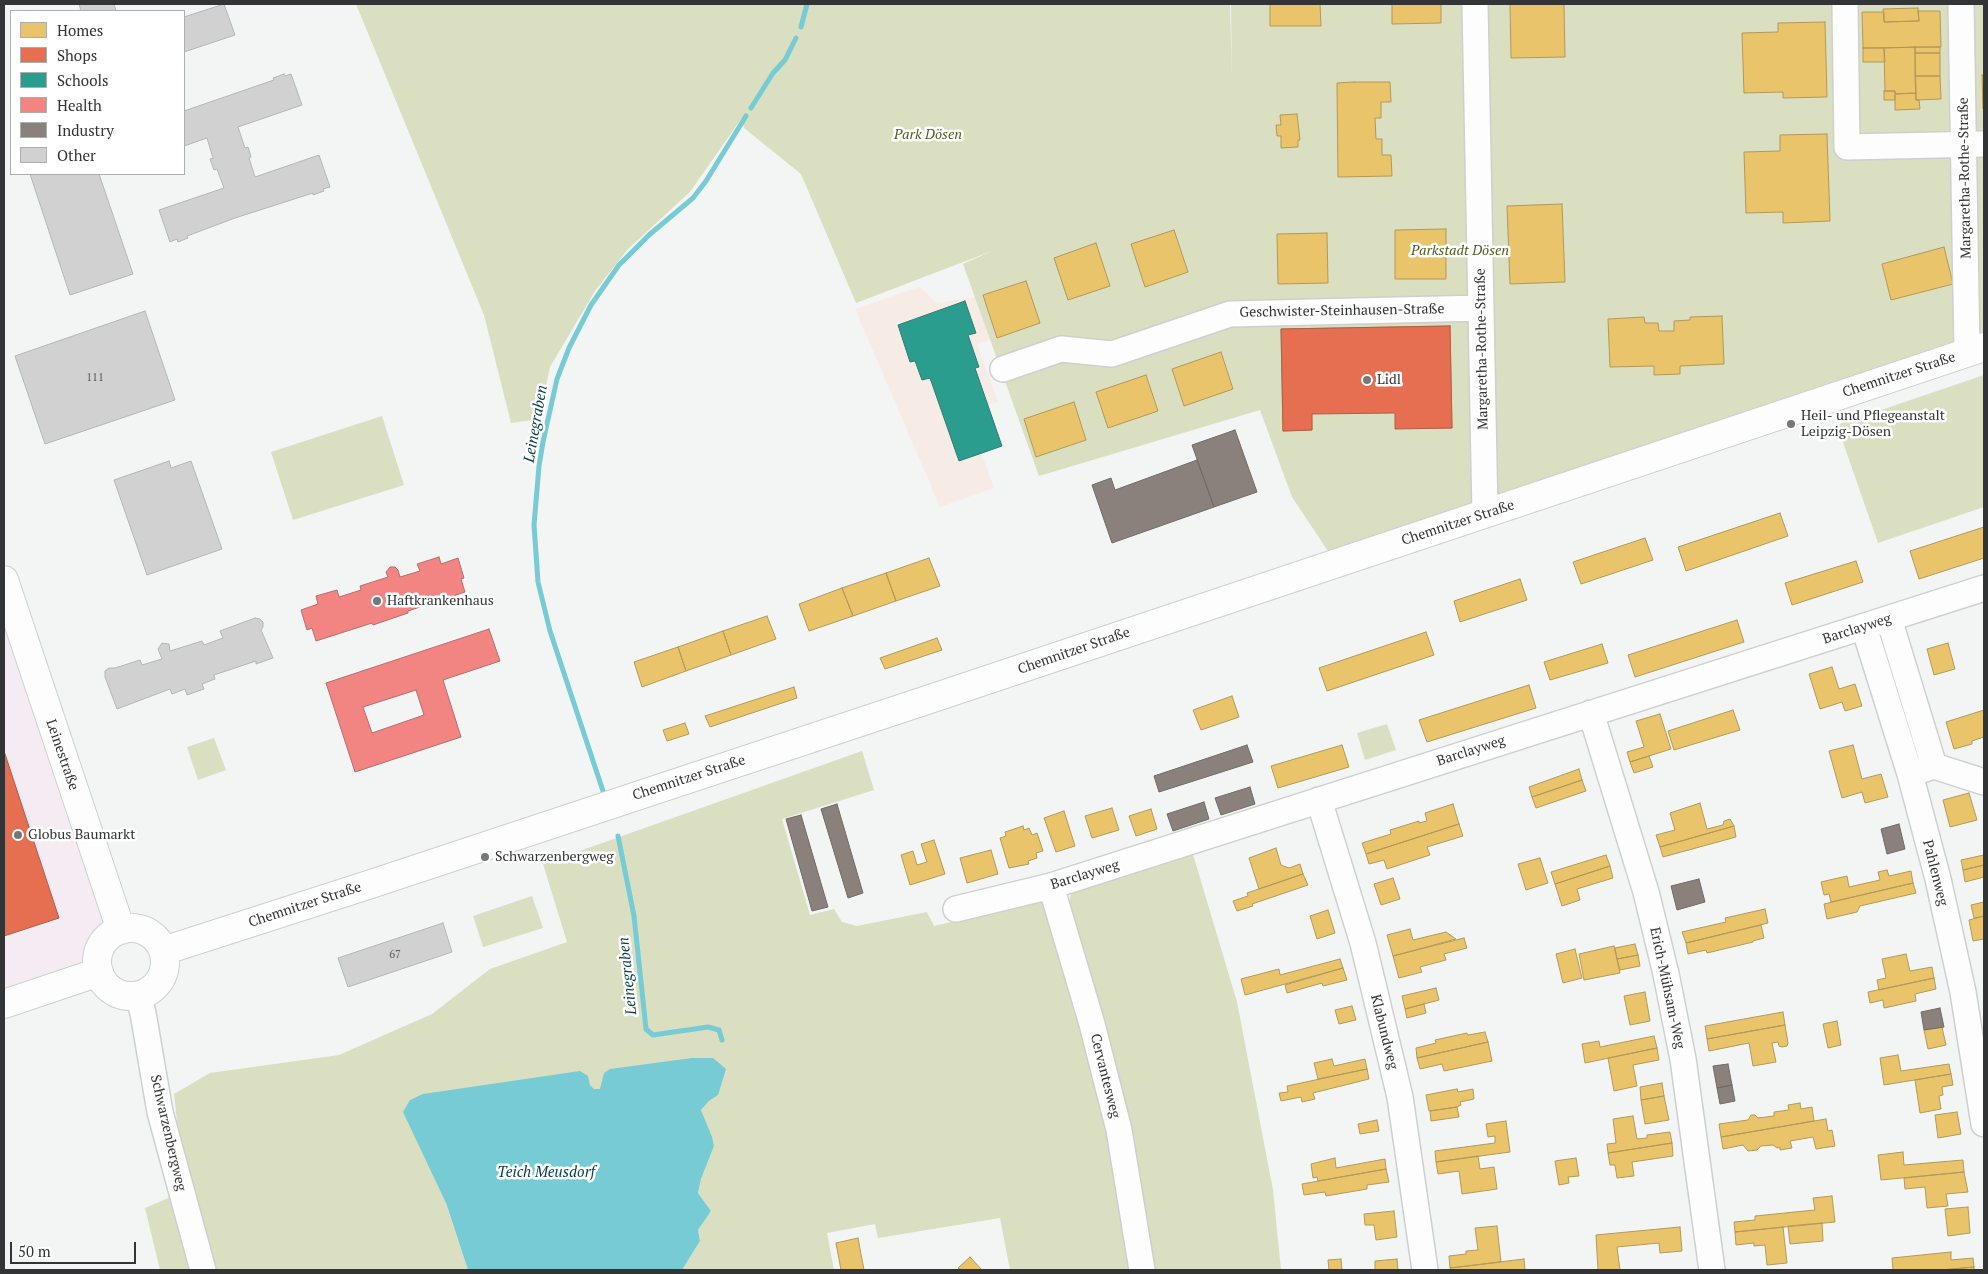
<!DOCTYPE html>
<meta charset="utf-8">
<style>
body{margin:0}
#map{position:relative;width:1988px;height:1274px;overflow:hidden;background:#f3f4f4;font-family:"PT Serif",serif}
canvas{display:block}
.frame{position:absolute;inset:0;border:5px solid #333435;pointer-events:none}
.legend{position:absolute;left:10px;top:10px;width:175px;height:165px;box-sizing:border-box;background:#fff;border:1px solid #adaeae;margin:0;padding:6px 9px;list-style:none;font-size:15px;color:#333435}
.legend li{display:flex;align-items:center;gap:10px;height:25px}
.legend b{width:25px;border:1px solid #adaeae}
.scale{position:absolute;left:10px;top:1242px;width:126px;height:22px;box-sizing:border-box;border:2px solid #333435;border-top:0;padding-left:6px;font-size:15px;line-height:18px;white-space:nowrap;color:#333435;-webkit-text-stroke:4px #fff;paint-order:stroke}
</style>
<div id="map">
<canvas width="1988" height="1274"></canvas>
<div class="frame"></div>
<ul class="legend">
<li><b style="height:14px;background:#e9c46a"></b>Homes</li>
<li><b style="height:14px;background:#e76f51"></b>Shops</li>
<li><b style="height:14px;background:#2a9d8f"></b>Schools</li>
<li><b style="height:14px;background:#f28482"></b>Health</li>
<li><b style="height:14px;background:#8a817c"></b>Industry</li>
<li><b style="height:14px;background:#d1d1d1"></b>Other</li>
</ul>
<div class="scale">50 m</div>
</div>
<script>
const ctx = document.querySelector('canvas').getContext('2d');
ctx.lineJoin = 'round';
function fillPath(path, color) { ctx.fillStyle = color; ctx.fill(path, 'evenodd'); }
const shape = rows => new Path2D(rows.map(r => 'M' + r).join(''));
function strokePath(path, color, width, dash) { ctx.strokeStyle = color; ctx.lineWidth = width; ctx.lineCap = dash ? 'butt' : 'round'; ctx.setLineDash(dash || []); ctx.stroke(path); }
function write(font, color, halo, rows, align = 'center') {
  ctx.font = font + ' "PT Serif",serif'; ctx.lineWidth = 5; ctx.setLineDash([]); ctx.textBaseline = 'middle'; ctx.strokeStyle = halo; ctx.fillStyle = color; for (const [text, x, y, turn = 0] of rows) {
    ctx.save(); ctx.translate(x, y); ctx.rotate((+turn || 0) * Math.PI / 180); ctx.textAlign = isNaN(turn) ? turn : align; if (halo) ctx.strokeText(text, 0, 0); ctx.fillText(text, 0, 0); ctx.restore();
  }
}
const commercial = shape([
 [4,580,114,933,104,942,97,959,4,1004]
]);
const education = shape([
 [919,287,937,303,975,297,995,338,977,344,998,402,988,405,1002,446,982,454,994,488,940,507,855,309]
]);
const green = shape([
 [356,4,1230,4,1232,80,1231,4,1984,4,1984,331,1332,557,1292,497,1260,410,1039,476,963,264,992,251,856,303,801,174,744,128,741,119,690,192,628,249,595,291,550,367,539,419,511,423,484,315],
 [1984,375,1984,507,1878,543,1837,425],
 [382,416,404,485,293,520,271,452],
 [1387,724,1396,750,1365,760,1357,733],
 [214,738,226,770,198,780,187,747],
 [862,751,874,790,782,819,810,915,834,909,842,922,857,926,927,912,934,926,1041,901,1048,910,1109,1131,1131,1270,1010,1270,1000,1218,878,1238,875,1224,827,1233,834,1270,682,1270,700,1241,698,1230,711,1211,698,1193,701,1179,714,1146,701,1110,709,1101,718,1095,604,1073,601,1089,594,1089,590,1085,588,1076,446,1204,468,1270,214,1270,179,1139,174,1094,210,1073,339,1055,432,1014,490,969,567,942,543,864],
 [1192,851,1237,1002,1273,1190,1281,1270,1152,1270,1069,908,1071,891],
 [532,896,543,928,483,947,473,916],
 [173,1196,194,1270,160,1270,145,1208]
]);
const water = shape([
 [692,1058,713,1058,726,1069,718,1095,709,1101,701,1110,712,1137,714,1146,701,1179,698,1193,711,1211,698,1230,700,1241,682,1270,468,1270,446,1203,403,1112,410,1100,423,1094,580,1071,588,1076,590,1085,594,1089,600,1089,604,1073,610,1069]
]);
const homes = shape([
 [1270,4,1320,4,1321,26,1270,26,1270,4],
 [1392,4,1441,4,1441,23,1392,24,1392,4],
 [1510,4,1564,4,1565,57,1511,58,1510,4],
 [1918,8,1919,21,1884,22,1883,9,1918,8],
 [1918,11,1940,11,1941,47,1863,48,1862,12,1884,12,1884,22,1919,21,1918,11],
 [1825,22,1827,97,1783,98,1783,92,1744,93,1742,33,1778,32,1778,23,1825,22],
 [1915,47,1916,93,1895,94,1895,91,1885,91,1884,48,1915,47],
 [1915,47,1940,47,1940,53,1915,53,1915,47],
 [1863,48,1884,48,1885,62,1863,62,1863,48],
 [1915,53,1940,53,1940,76,1915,76,1915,53],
 [1982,75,1984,75,1984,109,1983,109,1982,75],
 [1915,76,1940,76,1941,99,1916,100,1915,76],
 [1354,82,1390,82,1391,102,1381,102,1381,118,1375,118,1376,139,1382,139,1382,155,1391,155,1392,176,1338,177,1337,83,1354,82],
 [1884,91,1895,91,1895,100,1884,100,1884,91],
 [1916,93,1916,100,1919,100,1920,109,1895,110,1895,94,1916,93],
 [1297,114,1300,140,1298,140,1298,147,1281,148,1281,136,1277,136,1276,125,1281,125,1280,115,1297,114],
 [1827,134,1830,221,1783,223,1783,212,1746,213,1744,152,1780,151,1780,135,1827,134],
 [1562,204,1565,282,1510,284,1507,206,1562,204],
 [1446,229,1446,279,1395,279,1395,230,1446,229],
 [1174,230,1188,272,1145,287,1131,244,1174,230],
 [1327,233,1328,283,1278,284,1277,234,1327,233],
 [1096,243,1110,286,1068,300,1054,258,1096,243],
 [1944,247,1953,284,1891,300,1882,264,1944,247],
 [1026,281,1040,323,997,338,983,295,1026,281],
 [1722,316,1724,364,1680,366,1680,374,1654,375,1654,366,1610,367,1608,319,1644,317,1645,323,1658,323,1659,331,1674,331,1674,321,1690,320,1690,317,1722,316],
 [1450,326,1452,428,1422,428,1421,356,1310,357,1312,430,1283,431,1281,329,1450,326],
 [1221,352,1233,389,1184,406,1172,369,1221,352],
 [1146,375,1158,411,1108,428,1096,392,1146,375],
 [1074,402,1086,440,1036,457,1024,419,1074,402],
 [1780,513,1788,536,1686,571,1678,547,1780,513],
 [1984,527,1984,558,1919,579,1910,551,1984,527],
 [1645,538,1653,560,1581,584,1573,562,1645,538],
 [929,558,940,586,896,601,886,573,929,558],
 [1856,561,1863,582,1792,605,1785,583,1856,561],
 [886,573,896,601,853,616,842,588,886,573],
 [1520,579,1527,600,1460,622,1454,601,1520,579],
 [842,588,853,616,809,631,799,604,842,588],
 [767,616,776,639,731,655,723,631,767,616],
 [1737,620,1744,642,1635,677,1628,655,1737,620],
 [723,631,731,655,686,671,678,647,723,631],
 [1426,632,1434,655,1327,691,1319,668,1426,632],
 [937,638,942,650,885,669,880,658,937,638],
 [1948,643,1955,669,1934,675,1927,649,1948,643],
 [1602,644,1608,663,1550,680,1544,662,1602,644],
 [678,647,686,671,642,687,634,662,678,647],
 [1832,667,1839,689,1855,684,1862,706,1845,711,1842,702,1820,709,1809,674,1832,667],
 [1529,685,1536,708,1427,742,1419,720,1529,685],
 [794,687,797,698,710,727,705,716,794,687],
 [1232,696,1239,717,1201,730,1193,710,1232,696],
 [1733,710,1740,730,1674,750,1668,731,1733,710],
 [1984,710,1984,737,1972,741,1972,744,1954,749,1946,722,1984,710],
 [1660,714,1671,749,1630,762,1627,752,1644,747,1636,721,1660,714],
 [685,723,689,734,667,741,663,730,685,723],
 [1342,745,1349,767,1278,788,1271,766,1342,745],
 [1853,745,1862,779,1881,774,1888,797,1865,803,1862,792,1842,798,1829,751,1853,745],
 [1649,756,1653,767,1634,773,1630,762,1649,756],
 [1579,769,1582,780,1532,797,1529,787,1579,769],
 [1582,780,1586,791,1536,808,1532,797,1582,780],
 [1969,793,1977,820,1950,827,1943,800,1969,793],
 [1700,803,1707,829,1723,825,1724,821,1730,819,1734,826,1660,847,1656,835,1675,830,1670,813,1700,803],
 [1453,804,1459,824,1366,854,1362,843,1391,834,1390,830,1419,821,1419,823,1427,821,1425,813,1453,804],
 [1112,808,1119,830,1092,838,1085,816,1112,808],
 [1151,809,1157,829,1136,836,1129,816,1151,809],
 [1064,811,1075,846,1056,852,1044,818,1064,811],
 [1459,824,1463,836,1427,847,1430,855,1387,869,1384,860,1369,864,1366,854,1459,824],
 [1023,826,1024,830,1029,828,1032,835,1037,833,1043,851,1036,853,1037,858,1028,861,1029,864,1009,868,1000,838,1006,836,1005,832,1023,826],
 [1734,826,1736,837,1663,857,1660,847,1734,826],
 [934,840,945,874,910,885,901,855,913,851,917,865,927,862,921,844,934,840],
 [1276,848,1281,865,1289,868,1300,864,1303,874,1259,889,1249,858,1276,848],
 [991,850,998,874,967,883,960,858,991,850],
 [1606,855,1610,866,1555,884,1551,872,1606,855],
 [1984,855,1984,865,1963,870,1961,860,1984,855],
 [1540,858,1548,883,1526,890,1518,864,1540,858],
 [1984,865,1984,877,1965,882,1963,870,1984,865],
 [1610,866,1613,878,1577,889,1580,900,1562,906,1555,884,1610,866],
 [1887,870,1889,876,1911,871,1913,883,1831,902,1829,894,1824,895,1821,882,1847,876,1849,887,1880,880,1878,872,1887,870],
 [1303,874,1308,885,1252,904,1253,906,1237,911,1233,901,1248,896,1247,893,1303,874],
 [1393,878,1400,899,1381,905,1374,884,1393,878],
 [1913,883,1916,893,1860,906,1857,912,1827,919,1824,904,1913,883],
 [1984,902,1984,916,1974,918,1971,905,1984,902],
 [1765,909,1768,923,1686,943,1682,932,1726,922,1725,918,1765,909],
 [1328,910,1335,933,1317,939,1310,916,1328,910],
 [1984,916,1984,939,1973,941,1969,920,1984,916],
 [1761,925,1764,938,1753,941,1753,942,1707,953,1706,950,1688,954,1686,943,1761,925],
 [1410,929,1413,940,1446,932,1456,939,1393,956,1387,935,1410,929],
 [1464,938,1467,948,1444,954,1446,960,1420,967,1422,972,1399,978,1393,956,1464,938],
 [1635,944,1638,955,1617,959,1615,948,1635,944],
 [1614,946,1620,973,1584,980,1579,954,1614,946],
 [1575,949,1582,978,1563,983,1556,954,1575,949],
 [1906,954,1910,971,1932,967,1934,978,1879,990,1877,980,1886,978,1882,959,1906,954],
 [1638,955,1640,966,1620,970,1617,959,1638,955],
 [1340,959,1343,968,1245,995,1241,979,1279,969,1280,975,1340,959],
 [1343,968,1347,980,1323,986,1322,983,1287,993,1285,985,1343,968],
 [1934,978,1936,989,1915,994,1916,1001,1884,1008,1883,1000,1870,1003,1868,992,1934,978],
 [1436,988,1439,1000,1405,1009,1402,996,1436,988],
 [1645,992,1650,1021,1630,1025,1624,996,1645,992],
 [1424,1004,1426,1013,1407,1018,1405,1009,1424,1004],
 [1352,1006,1356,1020,1339,1024,1335,1010,1352,1006],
 [1783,1012,1785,1025,1707,1039,1705,1026,1783,1012],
 [1837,1021,1841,1045,1828,1048,1823,1024,1837,1021],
 [1785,1025,1788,1043,1787,1046,1782,1047,1779,1046,1778,1042,1772,1043,1776,1062,1753,1066,1749,1043,1709,1051,1707,1039,1785,1025],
 [1942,1027,1946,1045,1928,1049,1924,1030,1942,1027],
 [1485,1032,1488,1042,1417,1058,1416,1048,1436,1043,1435,1040,1467,1033,1468,1035,1485,1032],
 [1654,1036,1657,1048,1585,1063,1582,1044,1599,1041,1600,1047,1654,1036],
 [1488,1042,1492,1061,1444,1071,1442,1064,1420,1069,1417,1058,1488,1042],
 [1657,1048,1659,1060,1633,1065,1637,1086,1614,1091,1608,1058,1657,1048],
 [1898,1055,1901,1071,1949,1064,1951,1074,1884,1085,1880,1058,1898,1055],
 [1332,1059,1334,1066,1365,1059,1367,1069,1318,1079,1314,1063,1332,1059],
 [1367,1069,1369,1079,1313,1093,1315,1099,1302,1102,1301,1097,1281,1101,1279,1093,1288,1092,1287,1086,1367,1069],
 [1951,1074,1953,1085,1942,1087,1943,1095,1939,1096,1941,1109,1920,1113,1915,1080,1951,1074],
 [1662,1083,1664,1096,1641,1100,1640,1087,1662,1083],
 [1457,1089,1458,1092,1473,1089,1474,1099,1460,1102,1461,1105,1457,1107,1429,1111,1426,1095,1457,1089],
 [1664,1096,1669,1120,1645,1124,1641,1100,1664,1096],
 [1800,1103,1801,1109,1812,1107,1814,1121,1721,1137,1719,1124,1748,1120,1751,1115,1755,1115,1758,1118,1774,1116,1774,1112,1789,1110,1788,1105,1800,1103],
 [1457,1107,1459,1117,1431,1121,1430,1111,1457,1107],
 [1957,1112,1961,1134,1938,1138,1935,1115,1957,1112],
 [1633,1116,1637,1139,1647,1138,1647,1135,1670,1132,1672,1143,1608,1153,1607,1144,1616,1143,1613,1119,1633,1116],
 [1826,1119,1828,1131,1832,1130,1835,1146,1816,1149,1813,1137,1790,1141,1792,1148,1780,1150,1780,1147,1777,1148,1773,1145,1761,1146,1757,1150,1748,1151,1743,1145,1723,1149,1721,1137,1826,1119],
 [1377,1120,1379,1131,1360,1134,1358,1124,1377,1120],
 [1506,1121,1510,1152,1436,1162,1435,1151,1495,1143,1495,1136,1488,1137,1486,1124,1506,1121],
 [1672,1143,1673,1156,1632,1162,1634,1176,1617,1178,1615,1165,1610,1165,1608,1153,1672,1143],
 [1903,1152,1904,1165,1963,1160,1964,1172,1881,1180,1878,1155,1903,1152],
 [1478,1156,1480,1169,1494,1167,1497,1189,1462,1194,1459,1171,1438,1174,1436,1162,1478,1156],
 [1335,1158,1336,1168,1385,1159,1386,1169,1318,1181,1317,1177,1313,1178,1311,1164,1335,1158],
 [1576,1158,1579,1176,1568,1177,1569,1183,1559,1185,1555,1161,1576,1158],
 [1386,1169,1389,1182,1367,1185,1367,1189,1326,1196,1325,1192,1304,1195,1302,1184,1386,1169],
 [1964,1172,1968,1192,1946,1194,1948,1206,1927,1208,1925,1187,1905,1189,1904,1178,1964,1172],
 [1832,1196,1835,1222,1735,1232,1734,1222,1755,1220,1755,1216,1815,1210,1813,1198,1832,1196],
 [1968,1207,1970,1233,1948,1236,1945,1209,1968,1207],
 [1394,1211,1397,1237,1376,1240,1374,1225,1365,1225,1364,1214,1394,1211],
 [1822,1223,1823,1241,1790,1244,1788,1226,1822,1223],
 [1497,1226,1501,1262,1450,1268,1449,1256,1466,1254,1466,1251,1478,1250,1475,1228,1497,1226],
 [1680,1227,1682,1251,1660,1253,1659,1243,1617,1247,1620,1270,1598,1270,1596,1235,1680,1227],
 [1783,1227,1787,1263,1767,1265,1765,1245,1754,1246,1754,1243,1736,1245,1735,1232,1783,1227],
 [858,1238,864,1270,841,1270,836,1243,858,1238],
 [1951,1252,1951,1260,1973,1258,1974,1267,1941,1270,1893,1270,1892,1258,1951,1252],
 [970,1257,982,1270,961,1270,958,1268,970,1257],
 [1341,1259,1342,1270,1329,1270,1328,1260,1341,1259],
 [1397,1259,1398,1270,1375,1270,1375,1261,1397,1259],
 [1524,1259,1525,1270,1451,1270,1450,1268,1524,1259],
 [1974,1267,1974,1270,1941,1270,1974,1267]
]);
const shops = shape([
 [1450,326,1452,428,1395,429,1395,413,1312,414,1312,430,1283,431,1281,329,1450,326],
 [4,751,59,918,4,936,4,751]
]);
const schools = shape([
 [965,301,976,333,968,335,979,367,975,368,1002,446,959,461,930,378,922,380,915,361,910,362,898,325,965,301]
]);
const health = shape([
 [439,557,441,564,458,558,464,578,461,579,465,592,408,611,408,613,373,625,372,623,316,641,312,628,307,630,301,610,318,604,316,596,337,590,339,597,361,590,360,586,388,577,386,572,390,567,395,567,398,570,400,577,420,571,417,564,439,557],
 [489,629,500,661,443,680,461,737,355,772,326,683,489,629],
 [416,690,424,715,372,733,363,707,416,690]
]);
const industry = shape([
 [1235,430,1257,492,1214,507,1192,445,1235,430],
 [1197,460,1214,507,1112,543,1092,485,1111,478,1115,490,1197,460],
 [1247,745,1253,762,1159,792,1154,776,1247,745],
 [1250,787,1255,804,1221,815,1215,798,1250,787],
 [1204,802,1209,819,1173,831,1167,814,1204,802],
 [837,804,863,893,848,898,821,809,837,804],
 [801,815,828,907,812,911,786,819,801,815],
 [1899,824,1905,849,1887,854,1881,829,1899,824],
 [1699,879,1705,902,1677,910,1671,886,1699,879],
 [1940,1008,1944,1027,1924,1030,1921,1012,1940,1008],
 [1728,1064,1732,1085,1717,1088,1713,1066,1728,1064],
 [1732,1085,1735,1101,1720,1104,1717,1088,1732,1085]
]);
const stream = shape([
 [801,27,807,4],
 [751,108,773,73,785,60,796,38],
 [603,791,550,631,538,582,534,525,539,466,543,442,557,379,569,348,591,305,619,265,649,235,693,198,706,181,746,116],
 [618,836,634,916,646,1029,653,1035,708,1027,719,1030,722,1040]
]);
const building = shape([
 [79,4,114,4,116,11,81,11,79,4],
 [224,4,235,35,184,52,184,17,224,4],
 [284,74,285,76,291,74,302,105,238,127,245,148,248,147,251,157,249,158,255,177,319,155,330,187,323,189,324,191,313,195,313,193,235,218,187,236,188,238,178,242,177,239,170,242,159,210,224,188,217,169,214,170,210,159,213,158,207,138,184,146,184,111,274,80,273,78,284,74],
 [30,174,99,174,133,274,70,295,30,174],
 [145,311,175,400,45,444,15,356,145,311],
 [169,461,171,468,191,461,222,549,147,575,114,480,169,461],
 [255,618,260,619,263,622,263,627,261,630,273,658,256,664,256,661,214,675,215,679,202,684,204,689,187,695,185,689,172,694,170,689,117,709,105,677,105,671,109,668,115,668,140,660,142,665,162,659,158,649,162,643,169,644,170,651,202,641,204,645,223,638,220,631,255,618],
 [443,923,452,952,348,987,338,958,443,923]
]);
const minor = shape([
 [1475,4,1485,514],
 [1845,4,1847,147,1984,144],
 [1961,4,1967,352],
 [1003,369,1061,349,1112,354,1230,314,1481,308],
 [1889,619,1934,766],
 [1864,627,1910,774,1938,879,1963,992,1984,1124],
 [1591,713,1646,892,1666,974,1683,1059,1712,1270],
 [1919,771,1934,766,1984,782],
 [1319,800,1363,943,1400,1097,1425,1270],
 [1051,886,1092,1024,1119,1130,1142,1270],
 [956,909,1051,886,1984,588],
 [138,995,143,1013,160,1112,203,1270]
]);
const major = shape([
 [4,580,121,930],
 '97 962a34 34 0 1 1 68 0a34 34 0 1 1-68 0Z',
 [163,951,371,884,924,701,1984,347],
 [4,1004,99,972]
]);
const markers = [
 [1367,380,5,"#767778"],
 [1791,424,5,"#767778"],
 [377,601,5,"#767778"],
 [18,835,5,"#767778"],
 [485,857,5,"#767778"]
];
const numberNames = [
 ["111",95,378],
 ["67",395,955]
];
const parkNames = [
 ["Park Dösen",928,135],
 ["Parkstadt Dösen",1460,251]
];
const streetNames = [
 ["Margaretha-Rothe-Straße",1965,178,-91],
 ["Geschwister-Steinhausen-Straße",1342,311,-1],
 ["Margaretha-Rothe-Straße",1482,349,-91],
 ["Chemnitzer Straße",1899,375,-18],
 ["Chemnitzer Straße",1458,523,-18],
 ["Barclayweg",1857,629,-18],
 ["Chemnitzer Straße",1074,651,-19],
 ["Barclayweg",1471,751,-18],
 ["Leinestraße",62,755,71],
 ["Chemnitzer Straße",689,778,-18],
 ["Pahlenweg",1935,873,76],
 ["Barclayweg",1085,875,-17],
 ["Chemnitzer Straße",305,905,-18],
 ["Erich-Mühsam-Weg",1667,988,78],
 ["Klabundweg",1384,1032,76],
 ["Cervantesweg",1105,1076,76],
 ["Schwarzenbergweg",168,1133,77]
];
const poiNames = [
 ["Lidl",1377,380],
 ["Heil- und Pflegeanstalt",1801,416],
 ["Leipzig-Dösen",1801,432],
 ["Haftkrankenhaus",387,601],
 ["Globus Baumarkt",28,835],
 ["Schwarzenbergweg",495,857]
];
const waterNames = [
 ["Leinegraben",536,424,-80],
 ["Leinegraben",628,976,-96],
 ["Teich Meusdorf",546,1173]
];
fillPath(commercial, '#f5ebf3');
fillPath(education, '#f7ece5');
fillPath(green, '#d9dfc0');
fillPath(water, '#76cbd5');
fillPath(homes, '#e9c46a');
strokePath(homes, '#b2995a', 1);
fillPath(shops, '#e76f51');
strokePath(shops, '#b15d49', 1);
fillPath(schools, '#2a9d8f');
strokePath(schools, '#2d7e74', 1);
fillPath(health, '#f28482');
strokePath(health, '#b96c6b', 1);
fillPath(industry, '#8a817c');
strokePath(industry, '#706a67', 1);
strokePath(stream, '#76cbd5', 5);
fillPath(building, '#d1d1d1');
strokePath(building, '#b5b5b5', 1);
strokePath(minor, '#cecfcf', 28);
strokePath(major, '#cecfcf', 30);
strokePath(minor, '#fdfdfd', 25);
strokePath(major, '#fdfdfd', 28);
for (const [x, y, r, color] of markers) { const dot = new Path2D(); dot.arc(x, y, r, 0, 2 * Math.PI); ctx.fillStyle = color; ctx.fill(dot); strokePath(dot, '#fff', 2); }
write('11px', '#5a5b5c', null, numberNames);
write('italic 14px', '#555c21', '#fff', parkNames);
write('14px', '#333435', '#fff', streetNames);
write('14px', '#333435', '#fff', poiNames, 'left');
write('italic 15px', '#0b4248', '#fff', waterNames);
</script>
